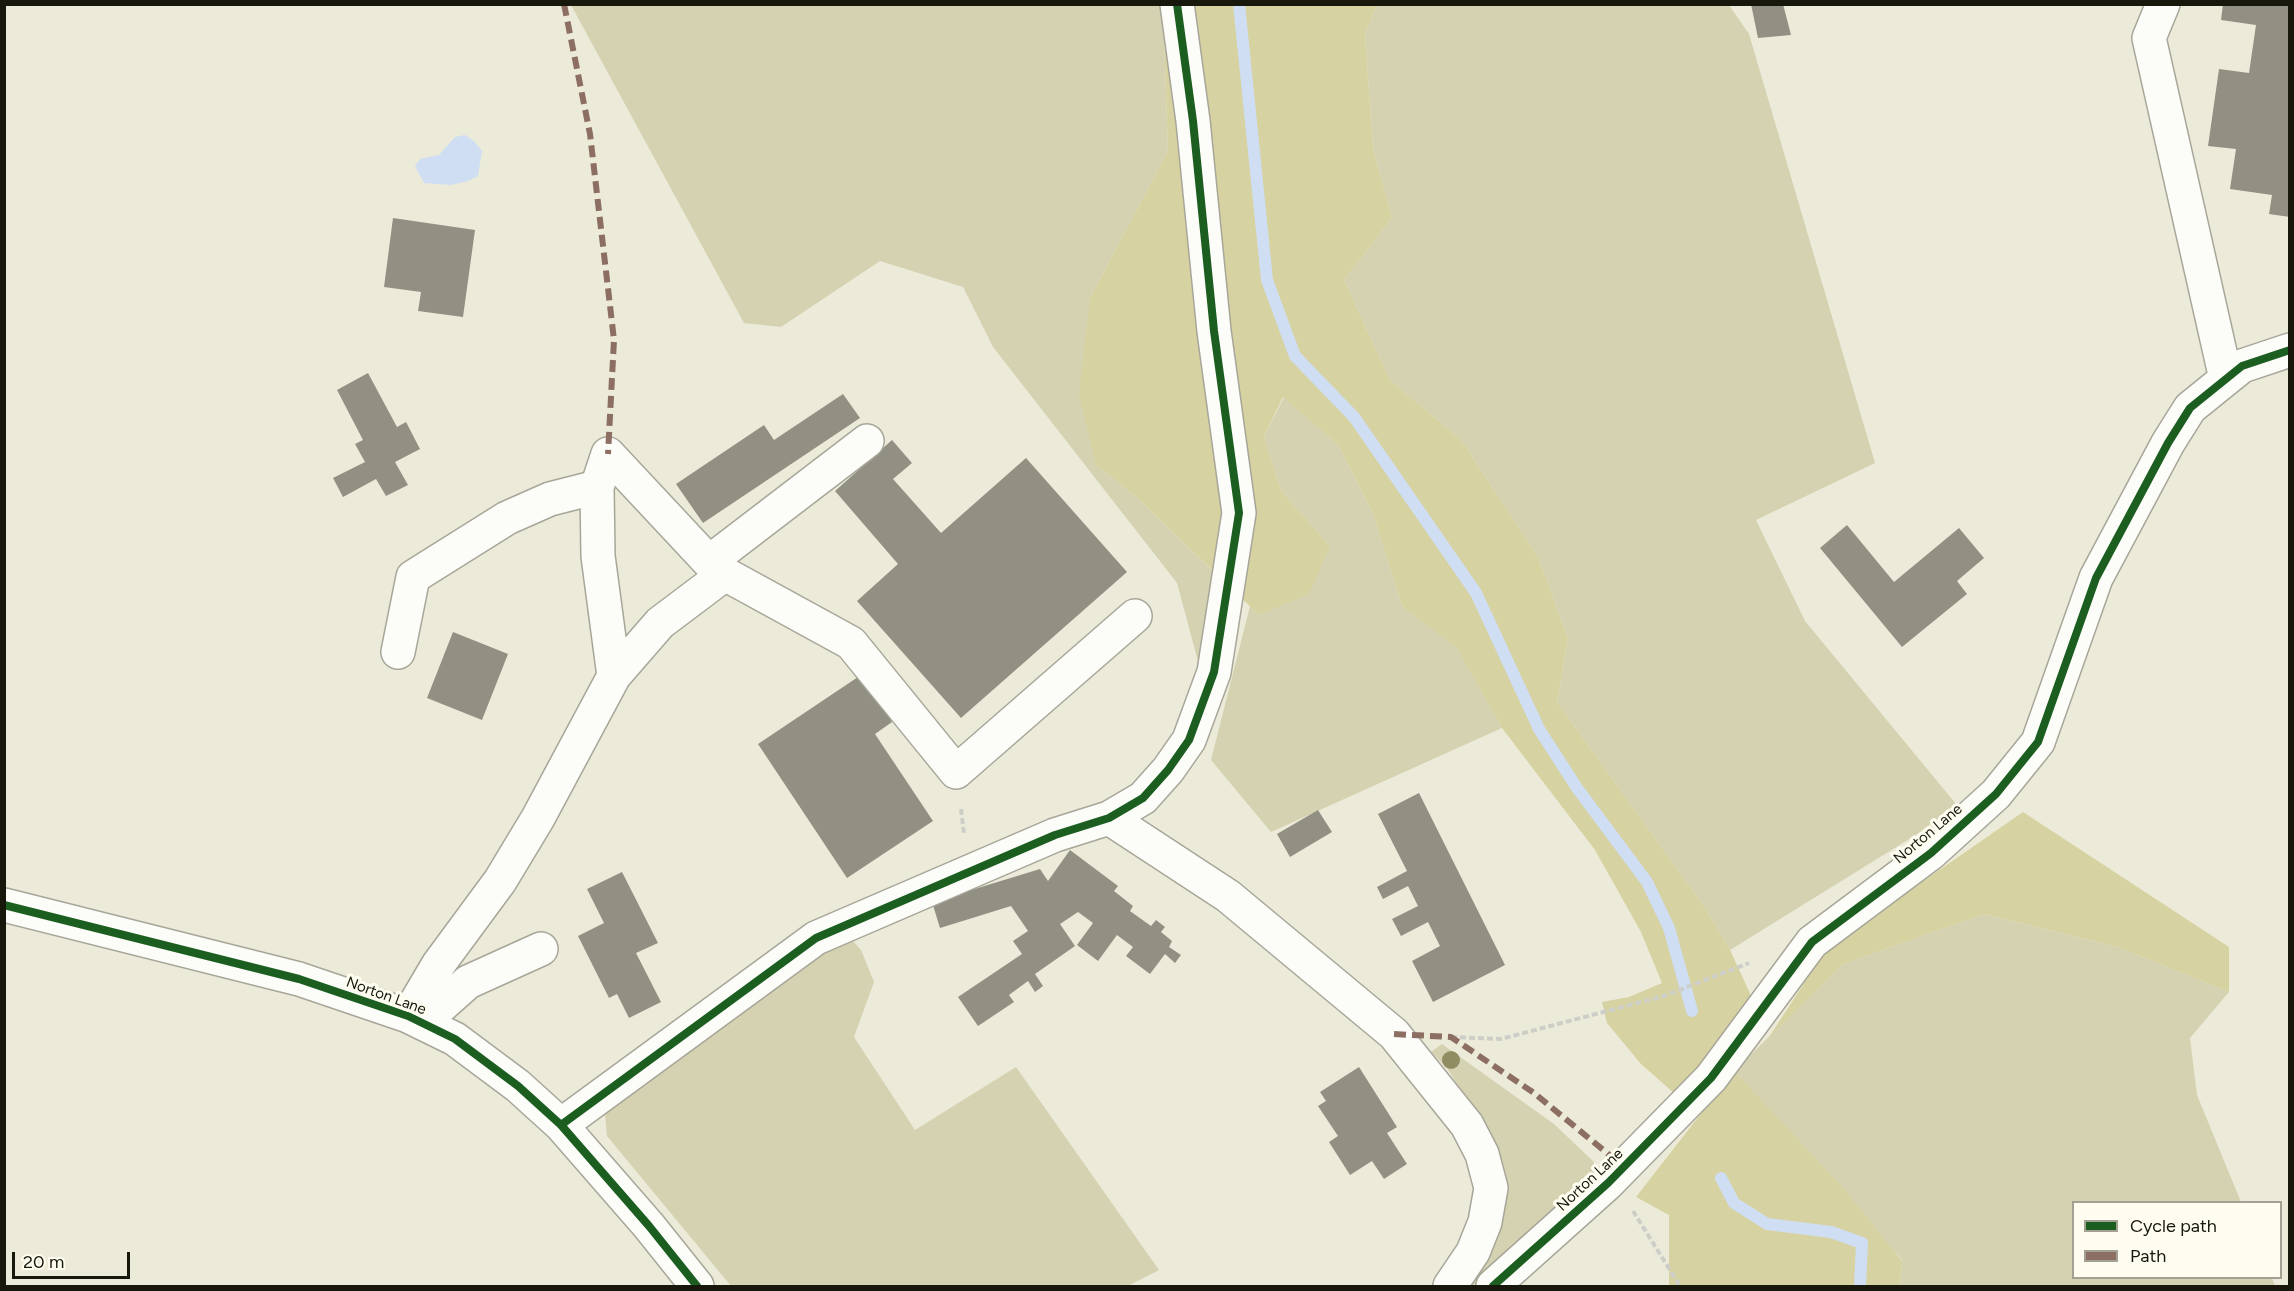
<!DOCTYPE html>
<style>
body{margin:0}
#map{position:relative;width:2294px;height:1291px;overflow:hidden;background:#ecebd9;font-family:Figtree,sans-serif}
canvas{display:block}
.frame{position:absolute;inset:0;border:6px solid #18170b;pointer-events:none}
.legend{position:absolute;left:2072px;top:1201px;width:210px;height:78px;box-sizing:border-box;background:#fefdf0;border:2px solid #a2a194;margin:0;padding:8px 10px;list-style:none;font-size:18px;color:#18170b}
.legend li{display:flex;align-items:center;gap:12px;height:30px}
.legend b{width:30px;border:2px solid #a2a194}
.scale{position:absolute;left:12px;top:1252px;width:118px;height:27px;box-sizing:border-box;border:3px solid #18170b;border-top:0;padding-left:8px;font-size:18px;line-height:21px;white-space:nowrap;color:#18170b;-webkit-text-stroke:4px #fefdf0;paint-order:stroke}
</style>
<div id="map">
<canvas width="2294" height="1291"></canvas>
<div class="frame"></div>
<ul class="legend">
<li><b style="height:8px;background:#1b5e20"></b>Cycle path</li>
<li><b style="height:8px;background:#8d6e63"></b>Path</li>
</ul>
<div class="scale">20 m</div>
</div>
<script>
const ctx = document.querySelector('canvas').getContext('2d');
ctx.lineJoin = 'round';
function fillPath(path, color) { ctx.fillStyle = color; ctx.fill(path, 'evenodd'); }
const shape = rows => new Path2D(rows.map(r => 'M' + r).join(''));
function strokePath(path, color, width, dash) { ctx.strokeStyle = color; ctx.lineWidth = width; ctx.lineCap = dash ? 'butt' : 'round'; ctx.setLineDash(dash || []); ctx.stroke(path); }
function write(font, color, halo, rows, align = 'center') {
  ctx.font = font + ' Figtree,sans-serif'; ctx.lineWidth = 6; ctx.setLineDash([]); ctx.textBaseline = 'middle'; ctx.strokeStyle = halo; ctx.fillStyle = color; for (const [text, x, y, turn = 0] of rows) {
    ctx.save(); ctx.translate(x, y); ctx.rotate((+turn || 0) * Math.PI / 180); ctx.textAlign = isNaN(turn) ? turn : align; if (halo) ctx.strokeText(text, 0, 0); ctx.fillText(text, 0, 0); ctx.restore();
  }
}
const green = shape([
 [571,5,1163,5,1168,151,1090,298,1096,465,1133,494,1216,574,1199,665,1177,583,993,347,963,287,880,261,781,327,744,323],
 [1377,5,1729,5,1749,34,1875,463,1756,520,1805,621,1956,804,1919,833,1730,950,1705,908,1557,702,1568,639,1539,559,1462,441,1390,380,1344,280,1392,218,1373,149,1365,34],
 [1284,397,1338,445,1373,513,1402,606,1457,647,1502,728,1271,832,1211,760,1250,606,1259,615,1330,546,1282,492,1264,437],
 [1984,914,2118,947,2229,992,2190,1038,2197,1095,2241,1202,2074,1202,2074,1278,2272,1278,2275,1286,1900,1286,1902,1260,1734,1071,1843,964],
 [846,933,861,950,874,982,854,1037,915,1130,1016,1067,1159,1270,1128,1286,731,1286,607,1136,605,1114,618,1095],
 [1442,1044,1554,1124,1594,1162,1593,1176,1474,1286,1459,1286,1483,1251,1476,1115,1447,1068,1431,1052]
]);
const forest = shape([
 [1163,5,1377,5,1365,34,1373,149,1392,218,1344,280,1390,380,1462,441,1539,559,1568,639,1557,702,1705,908,1730,950,1753,1000,1717,1049,1675,1094,1641,1064,1607,1023,1602,1002,1629,997,1662,983,1641,932,1595,850,1502,728,1457,648,1402,606,1373,513,1338,445,1283,397,1264,437,1282,492,1330,546,1309,594,1259,615,1133,494,1096,465,1079,394,1090,298,1168,151],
 [2023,812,2229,947,2229,992,2118,947,1984,914,1843,964,1769,1037,1827,948],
 [1734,1071,1845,1190,1902,1261,1900,1286,1669,1286,1669,1215,1636,1197]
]);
const water = shape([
 [465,135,474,141,482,151,478,176,468,181,451,185,424,183,415,166,420,159,439,155,455,137]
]);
const stream = shape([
 [1239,4,1267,280,1295,356,1354,417,1476,593,1539,729,1577,788,1647,882,1669,928,1692,1011],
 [1721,1178,1734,1203,1767,1224,1831,1232,1862,1243,1860,1286]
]);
const building = shape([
 [1751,4,1783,4,1791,35,1758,38],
 [2223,4,2290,4,2290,217,2269,214,2272,195,2230,189,2236,149,2208,146,2219,69,2249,73,2256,25,2221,20],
 [393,218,475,230,463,317,418,311,421,292,384,287],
 [368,373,397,427,406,422,420,449,395,462,408,485,386,496,376,479,343,497,333,478,365,462,355,444,363,440,337,390],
 [843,394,860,418,703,523,676,484,764,425,774,440],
 [892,440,912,463,893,479,941,533,1026,458,1127,572,961,718,857,601,898,564,835,491],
 [1847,525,1894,582,1959,528,1984,558,1957,581,1967,594,1902,647,1820,548],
 [453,632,508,654,482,720,427,698],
 [861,675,892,722,875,734,933,821,847,878,758,744],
 [1419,793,1505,965,1433,1002,1412,961,1440,946,1428,922,1401,936,1392,919,1418,906,1408,886,1383,899,1377,887,1407,871,1378,814],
 [1318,810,1332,832,1290,857,1277,834],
 [1070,850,1118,886,1114,891,1133,906,1130,911,1151,926,1156,920,1165,927,1161,932,1172,941,1169,947,1181,955,1175,963,1165,954,1150,974,1126,956,1133,947,1117,935,1098,961,1077,945,1093,923,1078,912,1060,924,1075,946,1035,974,1043,986,1035,992,1028,981,1009,995,1014,1002,978,1026,958,997,1022,954,1013,941,1028,931,1011,906,940,928,932,902,1040,869,1048,881],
 [622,872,658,943,636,953,661,1002,629,1018,617,994,609,998,578,936,604,923,587,889],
 [1359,1067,1397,1127,1387,1133,1407,1164,1384,1179,1372,1161,1350,1175,1329,1142,1338,1136,1318,1106,1326,1101,1320,1092]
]);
const path = shape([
 [961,809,964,834],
 [1451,1037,1501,1039,1664,996,1749,963],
 [1633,1211,1680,1286]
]);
const minor = shape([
 [2163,4,2149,38,2226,379],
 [597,487,608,454,709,562,725,574,851,643,956,772,1135,616],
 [709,562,867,441],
 [398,652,413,577,507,518,550,499,597,487,598,556,614,676],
 [1109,818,1228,896,1394,1034,1467,1125,1482,1154,1491,1188,1485,1222,1473,1252,1450,1286],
 [4,905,299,979,408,1016,455,1039,518,1086,561,1125,649,1226,697,1286],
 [408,1016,438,965,500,881,538,818,614,676,660,623,725,574],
 [422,1023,468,982,541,949],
 [561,1125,816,938,1055,835,1109,818,1143,798,1168,770,1189,740,1214,672,1239,513,1214,331,1193,121,1177,4],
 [1493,1286,1608,1183,1711,1078,1812,942,1931,853,1996,794,2038,742,2096,578,2168,443,2190,408,2242,366,2290,350]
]);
const quiet = shape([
 [564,4,590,134,614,340,608,454],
 [1394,1034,1451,1037,1534,1093,1624,1167]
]);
const cycleway = shape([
 [4,905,299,979,408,1016,455,1039,518,1086,561,1125,649,1226,697,1286],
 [561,1125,816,938,1055,835,1109,818,1143,798,1168,770,1189,740,1214,672,1239,513,1214,331,1193,121,1177,4],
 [1493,1286,1608,1183,1711,1078,1812,942,1931,853,1996,794,2038,742,2096,578,2168,443,2190,408,2242,366,2290,350]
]);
const trees = [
 [1451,1060]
];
const streetNames = [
 ["Norton Lane",1928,834,-40],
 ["Norton Lane",386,996,20],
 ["Norton Lane",1590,1180,-43]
];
fillPath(green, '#d5d2b1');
fillPath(forest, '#d7d2a1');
fillPath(water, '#cfdef3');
strokePath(stream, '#cfdef3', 12);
fillPath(building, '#919083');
strokePath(minor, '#a7a699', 36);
strokePath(path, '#cecec9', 4, [6, 3]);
strokePath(minor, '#fcfcf9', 33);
strokePath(quiet, '#8d6e63', 6, [12, 6]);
strokePath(cycleway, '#1b5e20', 8);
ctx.fillStyle = '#918d63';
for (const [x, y] of trees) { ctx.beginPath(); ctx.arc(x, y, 9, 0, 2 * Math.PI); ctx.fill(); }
write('15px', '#18170b', '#fefdf0', streetNames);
</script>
